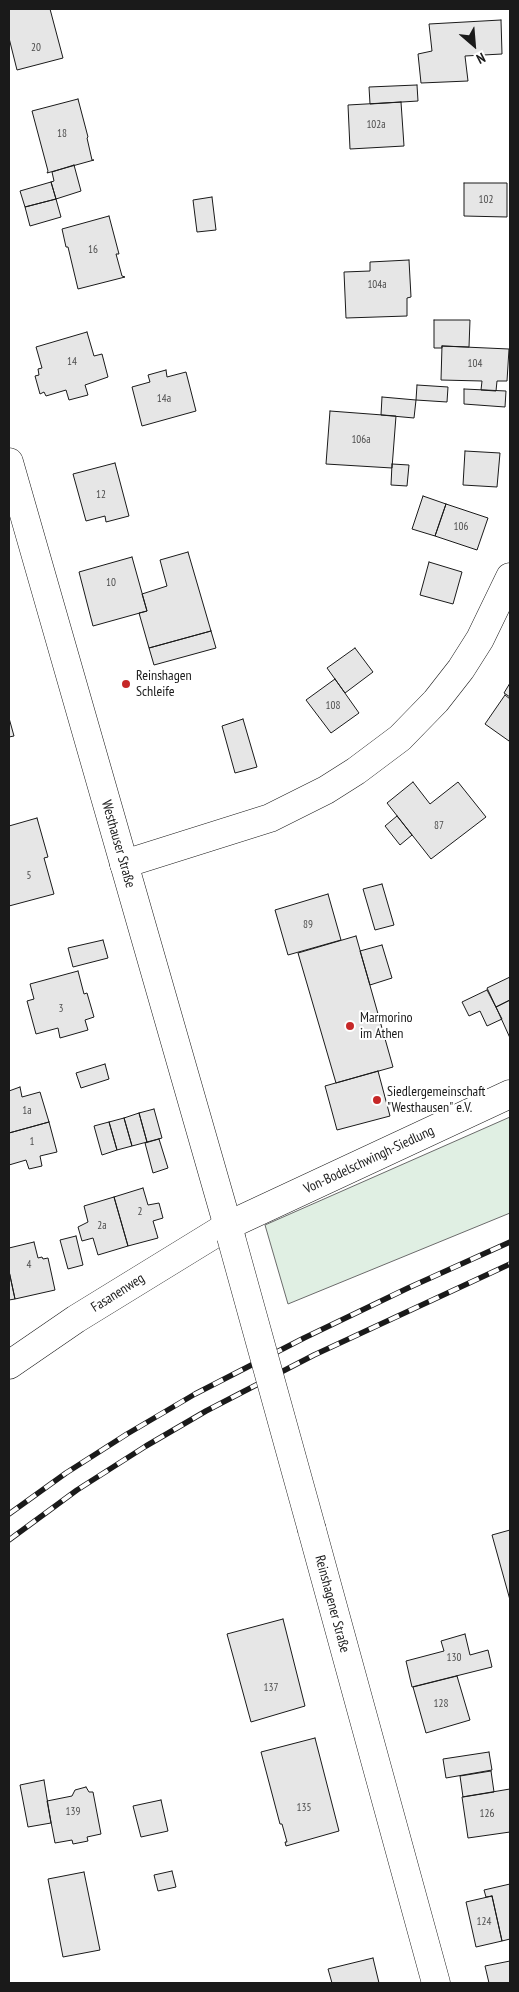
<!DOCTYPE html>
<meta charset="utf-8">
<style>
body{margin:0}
#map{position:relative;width:519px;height:1992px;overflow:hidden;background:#fff;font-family:"PT Sans Narrow",sans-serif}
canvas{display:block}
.frame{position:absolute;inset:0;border:10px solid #1a1a1a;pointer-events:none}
.north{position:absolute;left:449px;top:20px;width:50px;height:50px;-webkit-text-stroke:4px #fff;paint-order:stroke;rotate:153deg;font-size:14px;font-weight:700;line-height:20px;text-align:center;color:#1a1a1a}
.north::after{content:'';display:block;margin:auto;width:18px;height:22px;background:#1a1a1a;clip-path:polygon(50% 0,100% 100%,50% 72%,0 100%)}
</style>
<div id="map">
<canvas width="519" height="1992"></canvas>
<div class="frame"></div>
<div class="north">N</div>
</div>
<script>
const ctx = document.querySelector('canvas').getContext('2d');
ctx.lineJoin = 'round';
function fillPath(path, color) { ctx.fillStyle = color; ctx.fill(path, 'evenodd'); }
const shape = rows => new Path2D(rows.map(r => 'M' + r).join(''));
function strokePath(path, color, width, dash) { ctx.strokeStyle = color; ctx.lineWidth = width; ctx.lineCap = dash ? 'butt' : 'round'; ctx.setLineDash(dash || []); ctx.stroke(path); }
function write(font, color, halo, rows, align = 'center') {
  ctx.font = font + ' "PT Sans Narrow",sans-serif'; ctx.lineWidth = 4; ctx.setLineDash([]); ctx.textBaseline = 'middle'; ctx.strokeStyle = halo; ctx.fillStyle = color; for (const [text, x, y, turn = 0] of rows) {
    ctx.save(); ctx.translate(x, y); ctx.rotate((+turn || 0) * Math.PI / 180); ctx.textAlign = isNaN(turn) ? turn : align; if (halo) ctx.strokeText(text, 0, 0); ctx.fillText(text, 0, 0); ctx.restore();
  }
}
const green = shape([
 [510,1117,510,1213,288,1304,265,1225,510,1117]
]);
const building = shape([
 [9,9,50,9,63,58,17,70,9,38,9,9],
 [501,20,502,54,465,56,468,81,421,83,418,54,432,51,429,24,501,20],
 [417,85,418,101,370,104,369,87,417,85],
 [78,99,88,137,87,138,92,160,94,160,47,173,48,171,32,111,78,99],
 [401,102,404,146,350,149,348,105,401,102],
 [74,165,81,191,56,199,51,182,54,181,52,172,74,165],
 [51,182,56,199,25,207,20,191,51,182],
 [464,183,507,183,507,217,464,216,464,183],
 [212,197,216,230,197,232,193,200,212,197],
 [56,199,61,217,30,226,25,207,56,199],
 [109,216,119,254,116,254,122,276,125,277,78,289,68,247,66,247,62,229,109,216],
 [409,260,411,297,407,298,407,316,346,318,344,272,370,271,370,262,409,260],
 [434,320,470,320,469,347,442,346,442,348,434,348,434,320],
 [87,332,94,356,102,354,108,377,85,385,88,395,69,400,66,390,46,396,44,392,40,394,35,376,39,375,38,369,42,368,36,347,87,332],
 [442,346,509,349,507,381,497,381,496,391,481,390,482,381,441,380,442,346],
 [166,370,167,377,186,372,196,411,142,426,132,387,150,382,148,375,166,370],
 [417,385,448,387,447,402,416,400,417,385],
 [464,389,506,391,505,407,464,404,464,389],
 [382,397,416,400,414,418,381,415,382,397],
 [330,411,396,416,392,468,326,464,330,411],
 [465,451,500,453,497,487,463,485,465,451],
 [115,463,129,516,106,522,105,516,86,521,73,474,115,463],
 [392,464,409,465,407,486,391,485,392,464],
 [423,496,446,504,435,536,412,529,423,496],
 [446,504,488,518,477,550,435,536,446,504],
 [188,552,211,631,149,648,139,613,147,611,142,594,167,586,160,560,188,552],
 [132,557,147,611,93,626,79,572,132,557],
 [429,562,462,572,453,604,420,595,429,562],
 [211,631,216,648,154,665,149,648,211,631],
 [355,648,373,672,345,693,327,668,355,648],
 [335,679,359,713,331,733,306,700,335,679],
 [510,683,510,697,504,693,510,683],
 [505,695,510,699,510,739,509,741,485,724,505,695],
 [9,718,14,736,9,737,9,718],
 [243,719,257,767,235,773,222,726,243,719],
 [413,782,430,804,458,782,486,817,431,859,387,803,413,782],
 [397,816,412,835,400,845,385,826,397,816],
 [37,818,48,857,44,858,54,894,9,906,9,826,37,818],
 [382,884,394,925,375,930,363,889,382,884],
 [328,894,341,940,288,955,275,910,328,894],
 [356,936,393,1067,336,1083,298,953,356,936],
 [103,940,108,958,73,967,68,948,103,940],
 [382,945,392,978,370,985,360,951,382,945],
 [78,971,84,994,87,993,94,1017,85,1020,88,1030,60,1038,58,1028,36,1034,27,1001,34,999,30,984,78,971],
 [510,977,510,1000,496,1007,487,988,510,977],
 [487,990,502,1019,487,1026,480,1011,469,1016,462,1002,487,990],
 [510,1000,510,1038,496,1007,510,1000],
 [105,1064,109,1079,81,1088,76,1073,105,1064],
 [378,1071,390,1116,337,1130,325,1086,378,1071],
 [20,1087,22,1097,40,1092,49,1122,9,1133,9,1091,20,1087],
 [154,1109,162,1138,147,1142,139,1113,154,1109],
 [139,1113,147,1142,132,1146,124,1118,139,1113],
 [124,1118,132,1146,117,1150,109,1122,124,1118],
 [49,1122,57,1152,40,1156,42,1166,29,1169,26,1160,9,1165,9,1133,49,1122],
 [109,1122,117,1150,102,1155,94,1126,109,1122],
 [159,1139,168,1168,153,1173,145,1143,159,1139],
 [143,1188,148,1205,159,1203,163,1218,153,1221,158,1238,128,1246,114,1197,143,1188],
 [114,1197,128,1246,98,1255,93,1238,82,1241,78,1227,88,1222,84,1206,114,1197],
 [76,1236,83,1265,68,1269,60,1240,76,1236],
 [34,1242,38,1258,42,1257,43,1259,48,1258,55,1290,15,1299,9,1271,9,1248,34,1242],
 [9,1271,15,1299,9,1300,9,1271],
 [510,1530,510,1600,492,1535,510,1530],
 [283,1619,305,1706,251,1722,227,1634,283,1619],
 [465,1634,470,1655,488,1650,492,1667,412,1687,406,1661,444,1651,441,1641,465,1634],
 [457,1676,470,1720,426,1733,413,1687,457,1676],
 [315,1738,339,1831,286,1846,285,1842,287,1842,282,1824,280,1824,261,1752,315,1738],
 [489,1752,492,1770,446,1778,443,1759,489,1752],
 [491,1771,494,1792,463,1797,460,1776,491,1771],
 [44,1780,51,1823,28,1827,20,1785,44,1780],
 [86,1787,89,1792,93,1792,101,1834,87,1837,88,1841,73,1844,72,1840,55,1843,47,1801,72,1796,75,1790,86,1787],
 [510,1789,510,1832,468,1838,462,1797,510,1789],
 [161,1800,168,1831,141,1837,133,1806,161,1800],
 [172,1871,176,1887,158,1891,154,1875,172,1871],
 [84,1872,100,1950,63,1957,48,1879,84,1872],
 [510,1884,510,1939,502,1941,492,1896,486,1897,484,1890,510,1884],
 [492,1896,502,1941,476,1947,466,1902,492,1896],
 [373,1958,379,1983,332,1983,328,1969,373,1958],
 [510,1961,510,1983,489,1983,485,1966,510,1961]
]);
const street = shape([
 [124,864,270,818,326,790,356,771,400,738,436,701,461,669,480,639,510,577],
 [9,1365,76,1319,229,1225,510,1094]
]);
const secondary = shape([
 [9,462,231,1237],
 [312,1530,436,1983]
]);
const rail = shape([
 [9,1514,66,1473,127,1434,195,1394,304,1338,408,1288,510,1242],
 [9,1540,77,1490,146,1446,206,1411,314,1355,510,1264]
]);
const secondaryBridge = shape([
 [231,1237,312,1530]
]);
const markers = [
 [126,684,5,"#c62828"],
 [350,1026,5,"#c62828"],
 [377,1100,5,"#c62828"]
];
const numberNames = [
 ["20",36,48],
 ["102a",376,125],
 ["18",62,134],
 ["102",486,200],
 ["16",93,250],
 ["104a",377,285],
 ["14",72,362],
 ["104",475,364],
 ["14a",164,399],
 ["106a",361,440],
 ["12",101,495],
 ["106",461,527],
 ["10",111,583],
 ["108",333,706],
 ["87",439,826],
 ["5",29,876],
 ["89",308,925],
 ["3",61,1009],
 ["1a",27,1111],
 ["1",32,1142],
 ["2",140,1212],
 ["2a",102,1226],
 ["4",29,1265],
 ["130",454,1658],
 ["137",271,1688],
 ["128",441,1704],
 ["135",304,1808],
 ["139",73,1812],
 ["126",487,1814],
 ["124",484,1922]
];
const poiNames = [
 ["Reinshagen",136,676],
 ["Schleife",136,692],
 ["Marmorino",360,1018],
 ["im Athen",360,1034],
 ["Siedlergemeinschaft",387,1092],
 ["\"Westhausen\" e.V.",387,1108]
];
const streetNames = [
 ["Westhauser Straße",118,844,74],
 ["Von-Bodelschwingh-Siedlung",369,1160,-25],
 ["Fasanenweg",118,1293,-32],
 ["Reinshagener Straße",332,1604,75]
];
fillPath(green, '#e0efe3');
strokePath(green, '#6a6a6a', 1);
fillPath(building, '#e6e6e6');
strokePath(building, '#1a1a1a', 1);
strokePath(street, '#1a1a1a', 29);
strokePath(secondary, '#1a1a1a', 29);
strokePath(street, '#fff', 28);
strokePath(secondary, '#fff', 28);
strokePath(rail, '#1a1a1a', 5.5);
strokePath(rail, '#fff', 4, [11]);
strokePath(secondaryBridge, '#1a1a1a', 29, []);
strokePath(secondaryBridge, '#fff', 28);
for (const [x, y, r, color] of markers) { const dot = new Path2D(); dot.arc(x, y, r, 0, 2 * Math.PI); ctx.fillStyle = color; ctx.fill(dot); strokePath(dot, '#fff', 2); }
write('11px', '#4d4d4d', null, numberNames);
write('14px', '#1a1a1a', '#fff', poiNames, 'left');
write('14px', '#1a1a1a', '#fff', streetNames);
</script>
